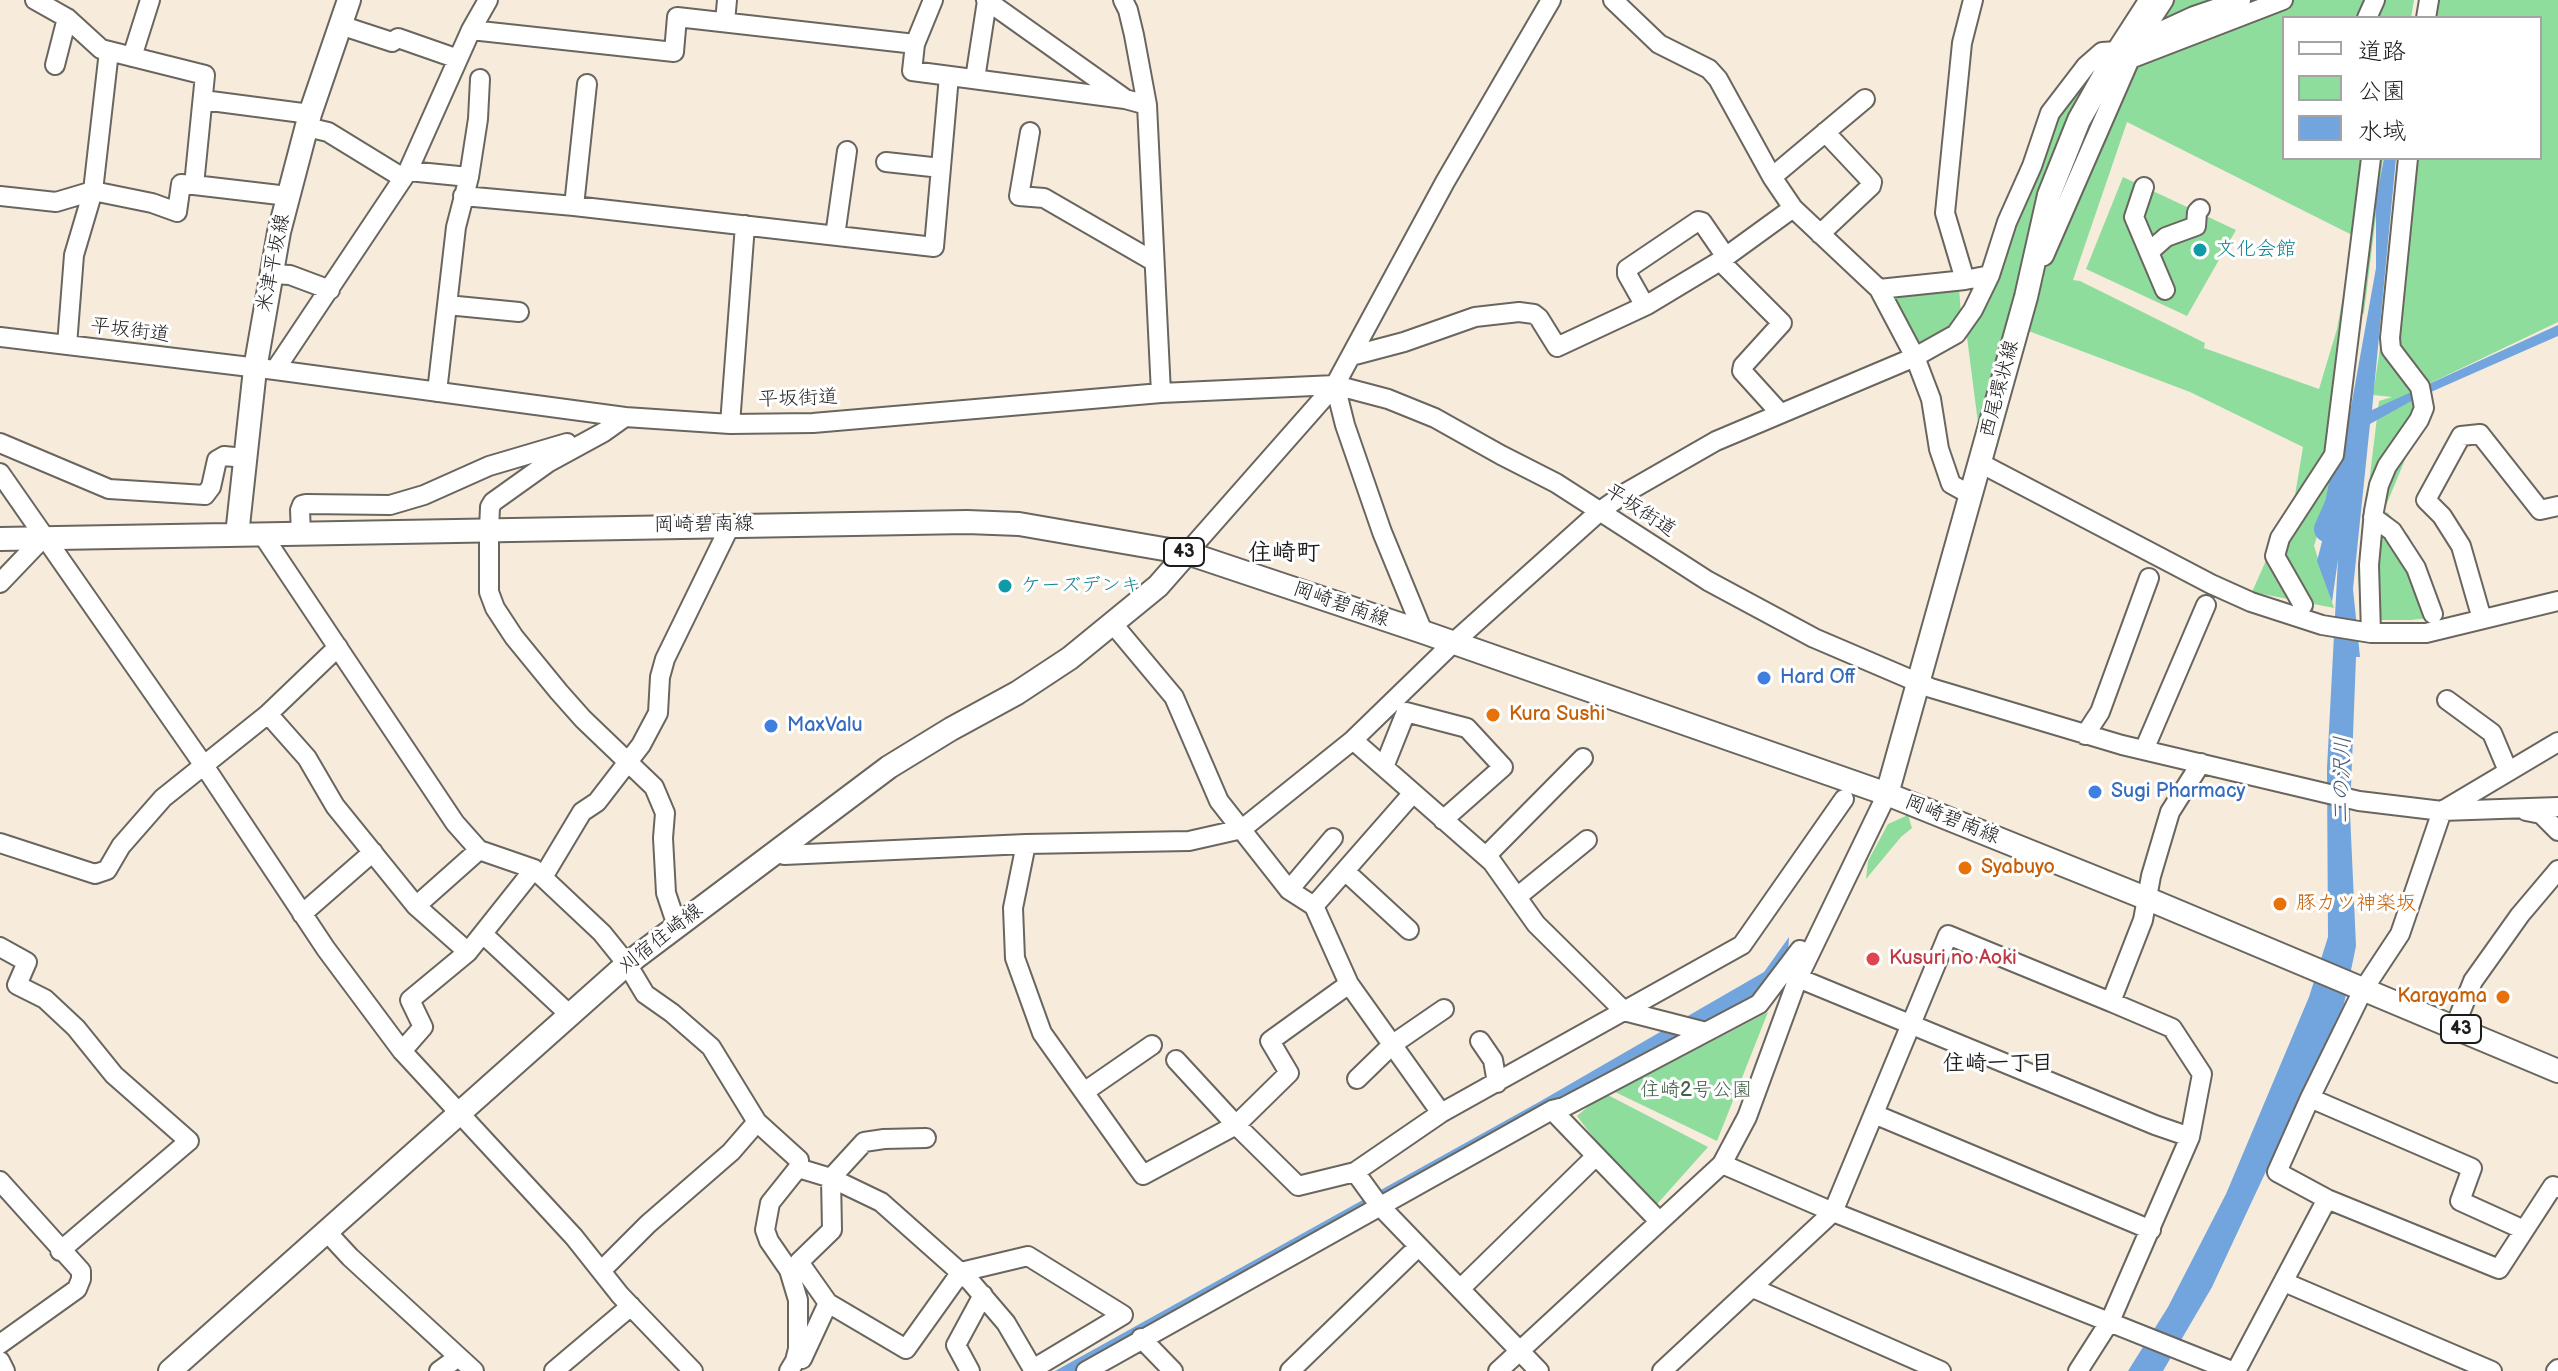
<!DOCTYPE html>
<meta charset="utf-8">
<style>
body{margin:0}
#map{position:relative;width:2558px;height:1371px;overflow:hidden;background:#f7ecdb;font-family:"Balsamiq Sans","Klee One",sans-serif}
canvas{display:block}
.legend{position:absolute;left:2282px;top:16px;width:260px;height:144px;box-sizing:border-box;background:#fff;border:2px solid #a4a4a4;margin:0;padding:10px 14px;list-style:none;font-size:24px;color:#1c1c1c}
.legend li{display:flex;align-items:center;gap:16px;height:40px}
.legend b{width:40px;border:2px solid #a4a4a4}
</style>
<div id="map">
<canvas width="2558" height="1371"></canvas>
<ul class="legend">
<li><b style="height:10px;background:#fff"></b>道路</li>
<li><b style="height:22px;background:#8edd9c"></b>公園</li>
<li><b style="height:22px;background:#72a5de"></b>水域</li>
</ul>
</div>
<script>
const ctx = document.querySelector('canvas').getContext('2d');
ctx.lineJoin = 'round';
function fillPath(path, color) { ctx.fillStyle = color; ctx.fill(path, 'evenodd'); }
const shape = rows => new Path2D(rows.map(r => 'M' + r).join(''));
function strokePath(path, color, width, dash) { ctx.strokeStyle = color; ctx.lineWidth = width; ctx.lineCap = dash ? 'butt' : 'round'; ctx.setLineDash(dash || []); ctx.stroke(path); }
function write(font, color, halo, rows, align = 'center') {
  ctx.font = font + ' "Balsamiq Sans","Klee One",sans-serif'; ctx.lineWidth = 6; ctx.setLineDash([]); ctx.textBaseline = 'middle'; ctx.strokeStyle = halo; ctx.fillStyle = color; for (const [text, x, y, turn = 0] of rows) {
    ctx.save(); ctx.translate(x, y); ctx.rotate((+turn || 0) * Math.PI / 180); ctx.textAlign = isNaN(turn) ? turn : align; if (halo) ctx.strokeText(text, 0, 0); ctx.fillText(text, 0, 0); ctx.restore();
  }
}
const green = shape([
 [2158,0,2414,0,2411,18,2284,18,2284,158,2383,158,2364,313,2360,316,2335,492,2327,493,2330,494,2314,546,2334,608,2252,592,2295,495,2303,447,2190,392,2026,330,2044,277,2039,275],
 [2127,122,2354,236,2337,329,2319,389,2204,348,2205,343,2080,281,2073,280],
 [2432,0,2558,0,2558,322,2416,390,2429,387,2433,397,2429,418,2417,431,2382,515,2387,512,2409,536,2438,598,2439,617,2411,620,2361,620,2358,574,2379,401,2392,397,2373,395,2408,158,2540,158,2540,18,2429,18],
 [2095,66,2032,223,2018,291,1978,423,1967,337,1971,321,2053,117],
 [2123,177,2236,230,2187,316,2086,269],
 [1959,287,1961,315,1948,329,1918,349,1886,293],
 [1908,815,1912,828,1901,837,1866,879,1868,861,1888,824],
 [1768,1012,1717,1141,1615,1092],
 [1604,1093,1708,1147,1650,1212,1577,1116]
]);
const water = shape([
 [2384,158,2396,158,2372,410,2558,325,2558,336,2415,399,2370,424,2353,589,2360,657,2356,657,2350,813,2356,946,2344,1004,2212,1287,2163,1371,2128,1371,2168,1307,2226,1194,2309,997,2328,937,2327,768,2338,559,2332,602,2317,561,2339,476,2341,505,2346,435,2376,268,2376,201],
 [1789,937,1788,956,1759,997,1317,1235,1075,1371,1055,1371,1539,1102,1764,972]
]);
const river = shape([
 [2327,529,2338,504,2350,444]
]);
const minor = shape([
 [35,0,67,18,101,49,205,75,194,185,288,196],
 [986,0,1124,98],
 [1123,0,1128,10,1134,35,1147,105,1161,393],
 [1613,0,1659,44,1709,69,1718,79,1772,177,1793,208,1879,289,1915,357,1931,399,1939,449,1951,484,1969,494],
 [1973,0,1962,43,1945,213,1965,280,1990,275],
 [2367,18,2375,0],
 [2426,18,2429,0],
 [725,22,727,0],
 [340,25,392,42,398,38,458,59],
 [2153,28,2143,32,2164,0],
 [471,30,674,52,677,17,915,44,912,71,1125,99,1147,105],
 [915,44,933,0],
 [132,57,150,0],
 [55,65,67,18],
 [975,79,987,1],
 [203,100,310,114],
 [307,127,328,132,403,178],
 [1030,132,1019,196,1044,198,1153,261],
 [886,162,941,168],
 [408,171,469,177],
 [1772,177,1865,99],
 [2144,187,2134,217,2165,290],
 [0,196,56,202,93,191,152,203,177,212,181,184,194,185],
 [463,196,574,206,934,247,949,76],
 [574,206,587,84],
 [1820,234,1871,186,1872,182,1825,132],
 [835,236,847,151],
 [2149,252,2166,237,2196,226,2197,212,2200,209],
 [2044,256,2130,59,2283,0],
 [1720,261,1782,323,1743,366,1742,371,1780,413],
 [271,274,290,275,330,290],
 [1879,289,1965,280],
 [447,305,519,312],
 [1645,306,1627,274,1627,269,1698,221,1702,222,1726,257],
 [0,337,275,370,625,417,730,424,813,423,1161,393,1335,385,1388,399,1435,418,1501,455,1556,483,1708,581,1814,638,1931,688,2122,745,2359,801,2442,811,2558,807],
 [67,345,74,255,93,191,109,51],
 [1351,356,1404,342,1475,317,1519,312,1534,314,1539,318,1557,347,1647,305,1720,261,1793,208],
 [275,370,408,171,471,30,488,0],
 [1335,385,1345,425,1382,532,1423,632],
 [437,392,456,227,469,177,478,119,480,79],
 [625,417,604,432,549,462,493,502,490,507,489,530,489,592,495,608,514,637,559,692,583,719,654,787,665,813,663,838,666,893,677,926],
 [730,424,745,225],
 [0,443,109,489,205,495,211,487,217,460,224,456,245,458],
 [1980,463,2211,584,2251,602,2322,625,2371,633,2426,633,2558,601],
 [0,473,205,767,326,949,402,1051,574,1237,620,1295,693,1371],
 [2373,517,2392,531,2416,568,2433,614],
 [262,534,455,823,479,850,534,869,602,933,627,964,645,994,672,1013,711,1047,757,1122,799,1160,798,1168,770,1203,765,1230,769,1241,789,1270,798,1300,798,1349,795,1361,789,1371],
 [301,534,300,510,302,505,306,504,390,505,424,495,489,466,567,443],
 [1187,553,1335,385,1445,182,1551,0],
 [0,583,44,537],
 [2303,605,2275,556,2280,538,2334,455,2371,158],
 [2482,619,2461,546,2442,516,2426,500,2461,436,2480,434,2540,510,2558,506],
 [1113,624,1174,697,1219,801,1289,890,1314,906,1349,984,1441,1113],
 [2371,633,2369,565,2374,511,2379,485,2387,466,2419,420,2424,408,2420,387,2391,349,2390,338,2408,158],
 [2447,700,2492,733,2508,771],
 [268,714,307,758,335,806,416,906,468,952,534,869],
 [2085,735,2100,712,2149,578],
 [1353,740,1492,862,1536,924,1624,1011,1706,1032],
 [2558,742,2442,811,2400,934,2363,990,2310,1098,2277,1172,2327,1199,2499,1269,2553,1186,2558,1188],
 [2144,750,2206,605],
 [1384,767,1406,712,1467,728,1503,767,1443,820],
 [2526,811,2541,814,2558,831],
 [0,843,95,874,107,870,121,846,163,798,268,714,338,647],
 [1026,844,1013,908,1015,958,1042,1033,1143,1175,1236,1125,1298,1186,1355,1172,1441,1113,1742,945,1844,799],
 [779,850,784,855,1026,844,1189,841,1242,829,1353,740,1453,643,1600,511,1627,492,1716,441,1915,357,1956,334,1973,310,1990,275,2007,222,2032,166,2050,113,2086,66,2102,52,2118,51,2194,16,2241,0],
 [1486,856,1583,758],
 [1345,871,1409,930],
 [543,877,582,812,597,802,641,745,658,713,660,677,665,659,731,524],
 [1289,890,1333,838],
 [1517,897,1587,840],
 [416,906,479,850],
 [1314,906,1413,793],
 [302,914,373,852],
 [483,934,570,1015],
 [0,947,27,962,17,985,45,999,76,1028,114,1075,189,1141,60,1251],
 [1798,978,2155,1125,2190,1137,2110,1321,2078,1371],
 [2111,1002,2172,1028,2202,1074,2190,1137],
 [2455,1026,2473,981,2520,915,2558,870],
 [1480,1041,1493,1060,1497,1083],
 [402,1051,423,1027,410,1000,468,952],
 [1176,1060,1236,1125,1289,1073,1270,1041,1349,984],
 [1357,1079,1393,1044,1444,1009],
 [1084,1092,1152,1045],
 [2310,1098,2472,1168,2460,1201,2524,1230],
 [1552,1110,1658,1220],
 [1874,1114,2151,1230],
 [1722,1164,1833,1212,2232,1371],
 [798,1168,831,1178,881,1202,970,1281,1006,1323,1034,1371],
 [1355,1172,1379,1205,1539,1371],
 [0,1181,81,1271,81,1279,77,1289,0,1344],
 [326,1231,350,1257,474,1371],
 [602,1270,648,1224,731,1152,757,1122],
 [2284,1282,2492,1371],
 [1753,1288,1941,1371],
 [1460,1289,1596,1156],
 [828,1303,906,1349,961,1272,1028,1256,1123,1315,1033,1369],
 [1141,1338,1173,1371],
 [802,1359,828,1303,799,1262,832,1230,831,1178,864,1142,884,1139,926,1138],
 [0,1361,5,1371],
 [439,1371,457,1358],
 [554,1371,631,1306],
 [970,1371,956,1345,983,1295],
 [1086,1371,1552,1110,1564,1107,1759,1004,1800,950],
 [1290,1371,1418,1247],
 [1498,1371,1722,1164,1747,1117,1798,978,1887,794],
 [1662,1371,1833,1212,1948,935,2111,1002,2143,920,2151,876,2170,812,2201,763],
 [2236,1371,2327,1199],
 [2556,1371,2558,1369]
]);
const major = shape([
 [237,535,255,369,279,232,310,114,349,0],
 [0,539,967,522,1019,524,1187,553,1423,632,1887,794,2148,899,2558,1071],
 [1887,794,2026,297,2049,195,2079,120,2118,51,2151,0],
 [170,1371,627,964,889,767,951,729,1017,693,1070,658,1158,586,1187,553]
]);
const markers = [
 [2200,250,8,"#0f9aa8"],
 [1005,586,8,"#0f9aa8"],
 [1764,678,8,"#3f7fe0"],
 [1493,715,8,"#e8710a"],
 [771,726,8,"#3f7fe0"],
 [2095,792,8,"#3f7fe0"],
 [1965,868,8,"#e8710a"],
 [2280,904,8,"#e8710a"],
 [1873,959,8,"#e0444e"],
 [2503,997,8,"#e8710a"]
];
const shields = [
 [1184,552,40],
 [2461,1029,40]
];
const shieldNames = [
 ["43",1184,552],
 ["43",2461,1029]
];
const cultureNames = [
 ["文化会館",2216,250],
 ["ケーズデンキ",1021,586]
];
const streetNames = [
 ["米津平坂線",274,263,-79],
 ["平坂街道",130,331,7],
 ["西尾環状線",2000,389,-75],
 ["平坂街道",798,399,-2],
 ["平坂街道",1640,511,33],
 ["岡崎碧南線",704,525,-1],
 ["岡崎碧南線",1341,605,19],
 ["岡崎碧南線",1952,820,22],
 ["刈宿住崎線",661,939,-38]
];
const shopNames = [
 ["Hard Off",1780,678],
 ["MaxValu",787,726],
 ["Sugi Pharmacy",2111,792]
];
const foodNames = [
 ["Kura Sushi",1509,715],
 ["Syabuyo",1981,868],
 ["豚カツ神楽坂",2296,904],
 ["Karayama",2487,997,"right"]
];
const healthNames = [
 ["Kusuri no Aoki",1889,959]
];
const parkNames = [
 ["住崎2号公園",1696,1091]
];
const waterNames = [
 ["二の沢川",2343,780,-89]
];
const neighbourhoodNames = [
 ["住崎一丁目",1998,1064]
];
const quarterNames = [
 ["住崎町",1284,554]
];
fillPath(green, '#8edd9c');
fillPath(water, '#72a5de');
strokePath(river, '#72a5de', 26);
strokePath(minor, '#69655f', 22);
strokePath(major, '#69655f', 26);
strokePath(minor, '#fff', 18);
strokePath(major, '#fff', 22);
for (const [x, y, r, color] of markers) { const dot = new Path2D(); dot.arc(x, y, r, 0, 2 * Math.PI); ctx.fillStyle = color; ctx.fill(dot); strokePath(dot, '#fff', 3); }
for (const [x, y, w] of shields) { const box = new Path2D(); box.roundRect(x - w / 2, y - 14, w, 28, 6); ctx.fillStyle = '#fff'; ctx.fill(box); strokePath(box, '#1c1c1c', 2); }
write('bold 18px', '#1c1c1c', null, shieldNames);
write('20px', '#0d838f', '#fff', cultureNames, 'left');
write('20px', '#1c1c1c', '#fff', streetNames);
write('20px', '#366cbe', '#fff', shopNames, 'left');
write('20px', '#c56008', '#fff', foodNames, 'left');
write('20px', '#be3a42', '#fff', healthNames, 'left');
write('20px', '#446049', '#fff', parkNames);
write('italic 22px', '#435a73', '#fff', waterNames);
write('bold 22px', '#1c1c1c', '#fff', neighbourhoodNames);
write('bold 24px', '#1c1c1c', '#fff', quarterNames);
</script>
